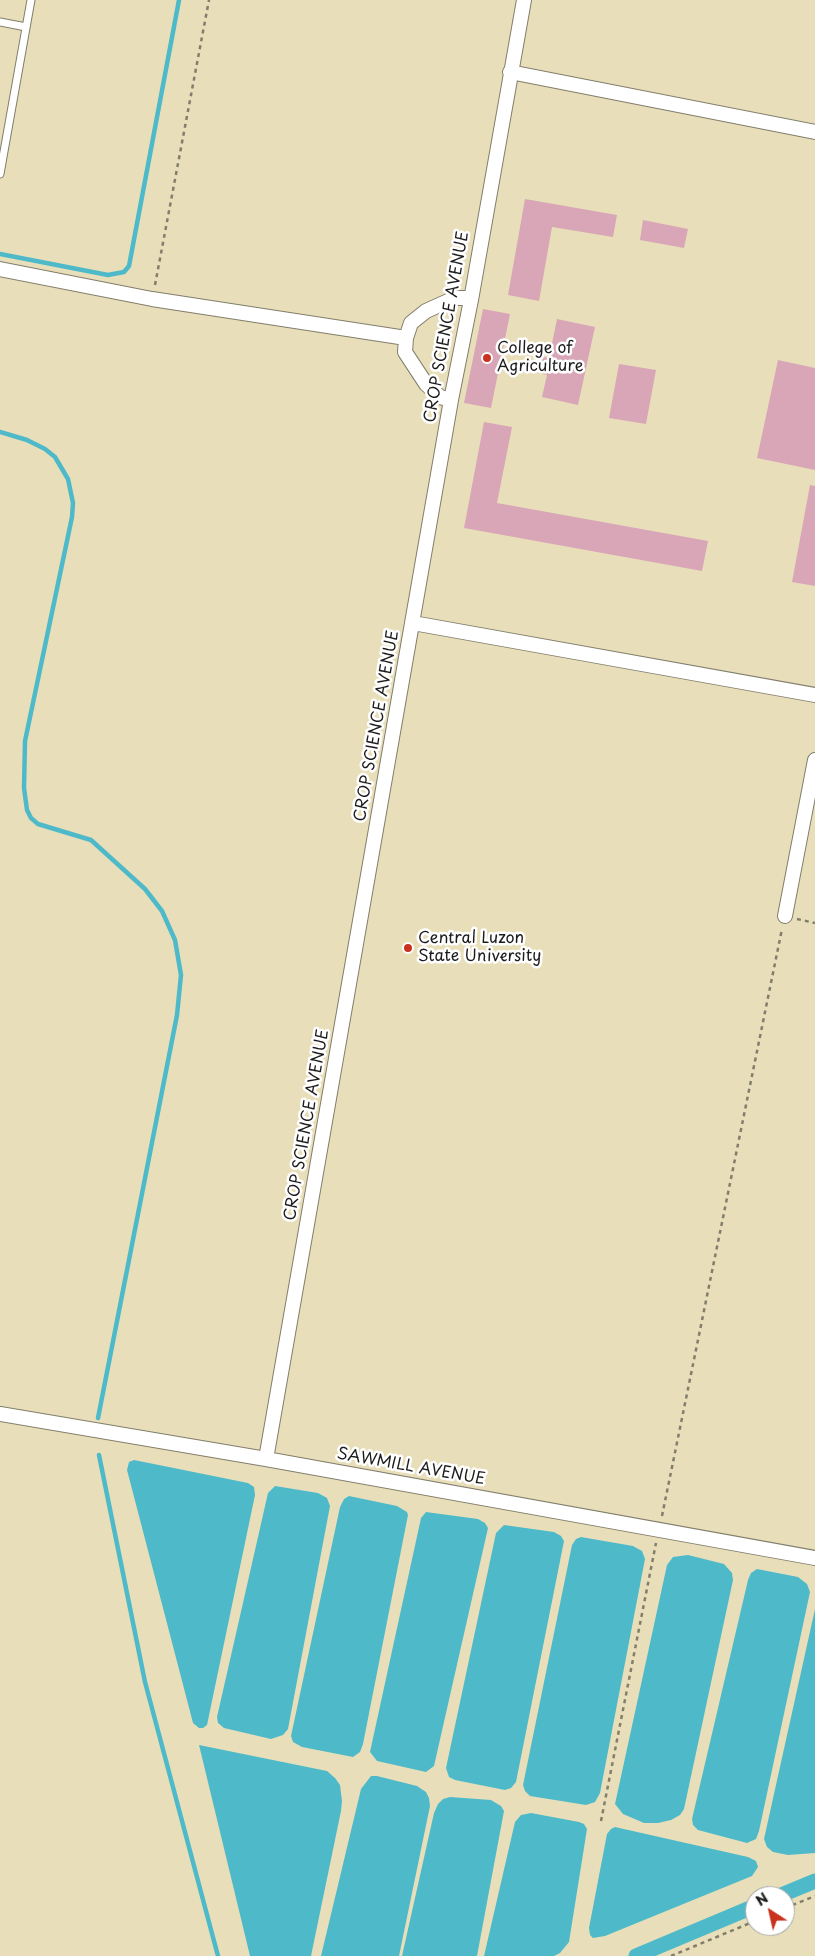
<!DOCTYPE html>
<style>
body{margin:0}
#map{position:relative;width:815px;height:1956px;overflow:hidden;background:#e8dfba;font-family:"Playpen Sans",sans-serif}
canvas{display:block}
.north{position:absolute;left:745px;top:1886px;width:50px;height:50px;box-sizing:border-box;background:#fff;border:1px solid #a4a4a4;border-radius:50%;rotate:325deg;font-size:14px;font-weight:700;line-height:20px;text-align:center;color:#1c1c1c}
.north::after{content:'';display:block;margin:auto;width:18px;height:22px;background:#c8321e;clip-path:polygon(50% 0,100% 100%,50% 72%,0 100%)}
</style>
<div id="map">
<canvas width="815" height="1956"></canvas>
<div class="north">N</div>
</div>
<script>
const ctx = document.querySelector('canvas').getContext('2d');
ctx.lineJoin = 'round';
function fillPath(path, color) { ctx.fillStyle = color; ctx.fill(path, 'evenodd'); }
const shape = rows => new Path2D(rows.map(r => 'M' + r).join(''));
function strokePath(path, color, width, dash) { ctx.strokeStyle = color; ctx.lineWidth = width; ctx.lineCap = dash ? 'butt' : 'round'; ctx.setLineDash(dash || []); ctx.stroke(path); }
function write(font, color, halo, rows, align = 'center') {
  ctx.font = font + ' "Playpen Sans",sans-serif'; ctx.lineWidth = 5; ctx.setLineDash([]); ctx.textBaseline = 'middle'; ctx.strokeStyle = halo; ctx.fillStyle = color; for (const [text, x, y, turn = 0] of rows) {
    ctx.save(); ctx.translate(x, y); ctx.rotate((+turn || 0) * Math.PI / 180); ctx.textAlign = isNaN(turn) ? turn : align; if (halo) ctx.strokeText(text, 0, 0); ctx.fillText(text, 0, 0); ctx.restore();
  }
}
const water = shape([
 [134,1460,248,1483,254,1487,255,1495,207,1725,203,1728,199,1728,193,1723,127,1470,129,1462],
 [275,1486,318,1493,327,1498,330,1506,288,1729,283,1735,271,1739,224,1728,218,1723,217,1717,268,1493],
 [349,1496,397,1506,407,1512,408,1515,363,1744,360,1752,353,1757,302,1747,293,1742,291,1736,340,1507,344,1499],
 [426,1512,478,1519,485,1523,488,1528,434,1766,426,1772,377,1761,370,1752,421,1518],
 [504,1525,554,1532,561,1536,564,1541,516,1782,511,1788,505,1790,455,1780,449,1777,446,1768,496,1533],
 [581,1537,633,1546,642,1551,645,1559,600,1793,595,1802,586,1805,530,1796,525,1791,523,1785,572,1545,576,1539],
 [688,1555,724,1564,732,1573,733,1580,684,1809,680,1815,671,1820,658,1823,644,1823,623,1814,615,1804,667,1565,673,1557],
 [757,1569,798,1577,807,1584,810,1592,759,1831,756,1839,747,1843,698,1830,693,1825,692,1819,748,1580,751,1573],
 [815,1609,815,1853,788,1855,773,1852,767,1847,764,1839],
 [199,1745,327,1771,335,1778,340,1785,342,1801,341,1811,311,1956,250,1956],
 [371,1776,377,1776,417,1786,426,1792,429,1798,430,1806,399,1956,321,1956,361,1789],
 [450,1797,491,1800,501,1806,504,1811,477,1956,402,1956,434,1813,438,1804,443,1799],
 [531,1813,579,1822,584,1824,587,1829,569,1942,560,1953,554,1956,484,1956,515,1822,521,1815],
 [615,1827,748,1857,756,1861,758,1867,752,1876,605,1936,593,1938,590,1935,589,1928,607,1834,611,1829]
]);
const stream = shape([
 [0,254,108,275,124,272,129,266,179,0],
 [0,432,27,440,45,449,55,457,68,479,73,503,72,517,25,741,24,788,27,810,31,818,38,824,91,840,145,889,162,911,175,940,181,975,177,1015,98,1418],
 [99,1455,145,1682,218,1956]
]);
const canal = shape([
 [779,1896,815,1881],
 [636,1956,755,1906]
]);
const building = shape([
 [525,199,617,215,613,237,552,227,539,301,508,295],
 [643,220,688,229,684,248,640,240],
 [483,309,510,314,491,408,464,403],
 [557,319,595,327,578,405,542,397,547,375,540,373,543,357,549,358],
 [778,360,815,368,815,470,757,458],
 [619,364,656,370,646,424,609,418],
 [484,422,512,427,497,503,708,541,702,571,464,528],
 [810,485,815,486,815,586,792,582]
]);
const path = shape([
 [155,285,209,0],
 [797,919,815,923],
 [662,1516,782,929],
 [601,1821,656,1543],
 [785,1908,815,1896],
 [671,1956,755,1921]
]);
const service = shape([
 [0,22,26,27],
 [0,174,31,0]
]);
const minor = shape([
 [510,72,815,132],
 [0,269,152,299,406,338,405,352,426,384,440,397,451,400],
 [406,338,411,323,426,311,455,298,465,298,471,300],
 [413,623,815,695],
 [785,916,815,760],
 [0,1414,266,1459,815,1558],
 [266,1459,451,400,471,300,524,0]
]);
const markers = [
 [487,358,5,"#c8321e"],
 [408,948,5,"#c8321e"]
];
const streetNames = [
 ["CROP SCIENCE AVENUE",447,327,-80],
 ["CROP SCIENCE AVENUE",377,726,-80],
 ["CROP SCIENCE AVENUE",307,1125,-80],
 ["SAWMILL AVENUE",411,1467,10]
];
const poiNames = [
 ["College of",497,349],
 ["Agriculture",497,367],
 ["Central Luzon",418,939],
 ["State University",418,957]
];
fillPath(water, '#4ebac9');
strokePath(stream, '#4ebac9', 4.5);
strokePath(canal, '#4ebac9', 15);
fillPath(building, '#d8a6b7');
strokePath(service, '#827e6b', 9);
strokePath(minor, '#827e6b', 16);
strokePath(path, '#827e6b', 2.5, [4, 4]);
strokePath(service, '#fff', 7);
strokePath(minor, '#fff', 14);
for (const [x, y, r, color] of markers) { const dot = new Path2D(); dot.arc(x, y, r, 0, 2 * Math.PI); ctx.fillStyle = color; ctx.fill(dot); strokePath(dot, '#fff', 2); }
write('16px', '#1c1c1c', '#fff', streetNames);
write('16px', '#1c1c1c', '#fff', poiNames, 'left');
</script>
